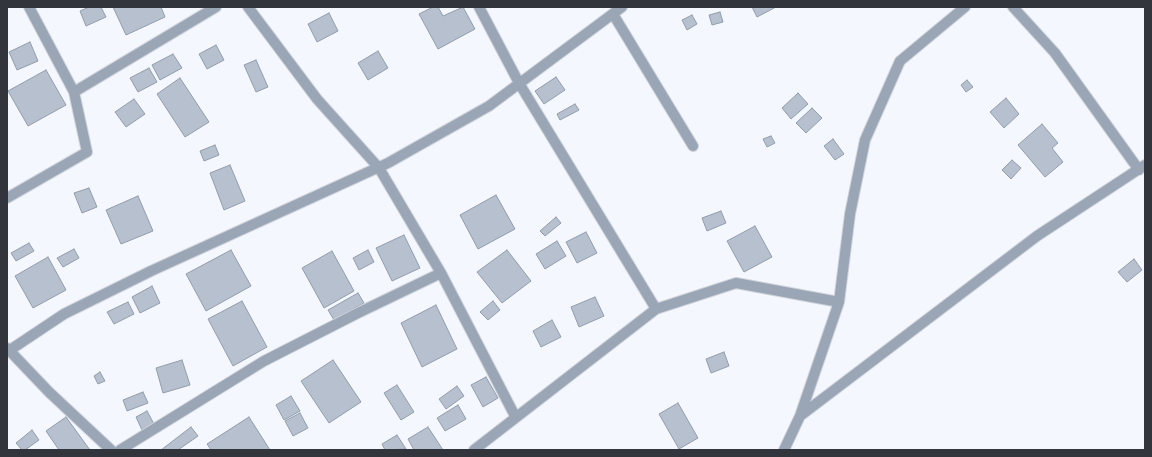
<!DOCTYPE html>
<style>
body{margin:0}
#map{position:relative;width:1152px;height:457px;overflow:hidden;background:#f4f8fe;font-family:Barlow,sans-serif}
canvas{display:block}
.frame{position:absolute;inset:0;border:8px solid #32363c;pointer-events:none}
</style>
<div id="map">
<canvas width="1152" height="457"></canvas>
<div class="frame"></div>
</div>
<script>
const ctx = document.querySelector('canvas').getContext('2d');
ctx.lineJoin = 'round';
function fillPath(path, color) { ctx.fillStyle = color; ctx.fill(path, 'evenodd'); }
const shape = rows => new Path2D(rows.map(r => 'M' + r).join(''));
function strokePath(path, color, width, dash) { ctx.strokeStyle = color; ctx.lineWidth = width; ctx.lineCap = dash ? 'butt' : 'round'; ctx.setLineDash(dash || []); ctx.stroke(path); }
const building = shape([
 [89,7,101,7,106,17,86,26,80,11,89,7],
 [113,7,161,7,165,17,126,35,113,7],
 [433,7,438,7,443,16,463,7,475,29,438,49,419,14,433,7],
 [752,7,776,7,757,17,752,7],
 [720,12,723,22,712,25,709,15,720,12],
 [329,13,338,31,317,42,308,24,329,13],
 [692,15,697,24,687,30,682,20,692,15],
 [30,42,38,61,17,70,9,52,30,42],
 [216,45,224,60,207,69,199,54,216,45],
 [378,51,388,68,368,80,358,63,378,51],
 [173,54,182,68,160,80,152,65,173,54],
 [256,60,268,87,256,92,244,65,256,60],
 [149,68,157,82,138,92,130,78,149,68],
 [46,70,66,105,28,126,8,91,46,70],
 [556,77,565,90,544,104,535,91,556,77],
 [180,78,209,122,185,137,157,94,180,78],
 [967,80,973,87,966,92,961,85,967,80],
 [798,93,808,104,791,119,782,108,798,93],
 [1006,98,1019,114,1004,128,990,112,1006,98],
 [134,99,145,114,126,127,115,112,134,99],
 [575,104,579,110,560,120,557,114,575,104],
 [812,108,822,118,806,133,796,123,812,108],
 [1042,124,1058,143,1052,148,1063,162,1045,177,1018,145,1042,124],
 [771,136,775,143,767,147,763,139,771,136],
 [833,139,844,154,835,160,824,146,833,139],
 [215,145,219,155,204,161,200,151,215,145],
 [1012,160,1021,168,1011,179,1002,170,1012,160],
 [230,165,245,201,224,210,210,173,230,165],
 [89,188,97,207,82,213,74,193,89,188],
 [496,195,515,229,478,249,460,215,496,195],
 [138,196,153,231,121,244,106,210,138,196],
 [721,211,726,223,707,231,702,218,721,211],
 [556,217,561,223,545,236,540,231,556,217],
 [755,226,772,257,744,272,727,241,755,226],
 [586,232,597,253,577,263,566,242,586,232],
 [404,235,420,268,392,281,376,248,404,235],
 [557,241,566,256,545,269,536,254,557,241],
 [29,243,34,251,16,261,11,253,29,243],
 [74,249,79,258,63,267,57,258,74,249],
 [231,250,251,286,206,311,186,274,231,250],
 [368,250,374,262,359,270,353,258,368,250],
 [507,250,531,281,502,303,477,272,507,250],
 [332,251,354,291,324,308,302,268,332,251],
 [48,257,66,290,33,308,15,276,48,257],
 [1134,259,1142,270,1127,282,1118,272,1134,259],
 [152,286,160,303,140,313,132,297,152,286],
 [358,293,364,303,334,320,328,310,358,293],
 [595,297,604,316,579,327,571,307,595,297],
 [242,301,267,347,233,366,208,319,242,301],
 [493,301,500,310,488,320,480,312,493,301],
 [128,302,134,314,114,324,107,312,128,302],
 [436,305,457,349,422,367,401,323,436,305],
 [552,320,561,337,541,347,533,331,552,320],
 [724,352,729,366,711,373,706,359,724,352],
 [182,360,190,385,163,393,156,368,182,360],
 [333,360,361,402,329,423,301,381,333,360],
 [100,372,105,381,98,384,94,376,100,372],
 [486,377,498,398,483,407,471,385,486,377],
 [397,385,414,412,401,420,384,393,397,385],
 [457,386,464,396,446,409,439,399,457,386],
 [143,392,148,403,127,411,123,400,143,392],
 [291,396,300,411,284,420,276,405,291,396],
 [678,403,698,438,679,449,659,414,678,403],
 [458,405,466,419,445,431,437,418,458,405],
 [147,411,154,424,142,430,136,417,147,411],
 [300,413,308,428,293,436,285,421,300,413],
 [66,417,90,450,59,450,46,431,66,417],
 [249,417,270,450,211,450,207,444,249,417],
 [191,427,198,436,178,450,161,450,191,427],
 [428,427,443,450,414,450,408,439,428,427],
 [32,430,39,440,25,450,22,450,16,443,32,430],
 [397,435,406,449,385,450,382,444,397,435]
]);
const street = shape([
 [248,7,317,99,379,168,441,273,515,416],
 [479,7,519,83,656,309],
 [1013,7,1055,53,1139,170],
 [613,14,693,146],
 [74,92,216,7],
 [7,198,87,152,74,92,29,7],
 [839,302,850,214,865,140,900,61,965,7],
 [7,348,49,392,111,450],
 [10,350,64,314,151,271,388,163,489,106,622,7],
 [800,416,1037,236,1145,165],
 [120,450,264,361,360,312,441,273],
 [474,450,656,309,736,283,839,302,800,416,784,450]
]);
fillPath(building, '#b6c0cf');
strokePath(building, '#929caa', 1);
strokePath(street, '#d1d5db', 12);
strokePath(street, '#9aa5b6', 10);
</script>
